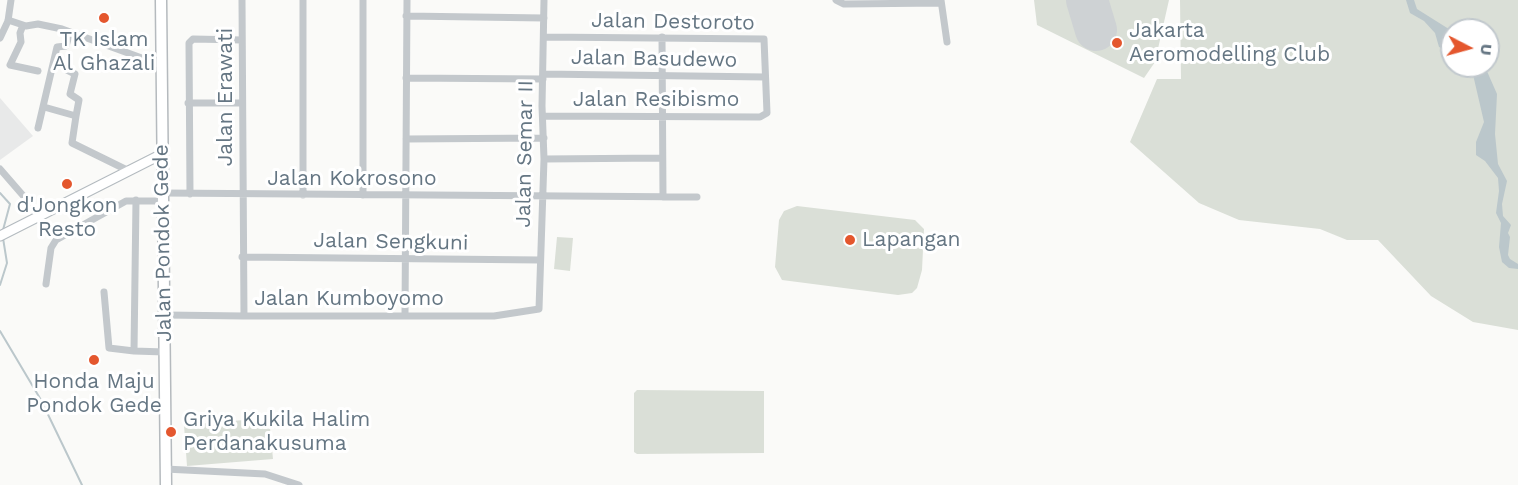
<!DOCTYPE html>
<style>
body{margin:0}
#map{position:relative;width:1518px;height:485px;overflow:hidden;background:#fafaf8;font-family:"Work Sans",sans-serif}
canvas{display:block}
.north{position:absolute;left:1440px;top:18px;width:60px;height:60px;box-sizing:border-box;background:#fff;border:2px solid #c1c8cd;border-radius:50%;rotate:96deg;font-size:16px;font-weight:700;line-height:24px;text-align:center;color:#657683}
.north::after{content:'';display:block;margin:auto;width:21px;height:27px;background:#e4572e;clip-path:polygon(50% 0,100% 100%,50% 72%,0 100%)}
</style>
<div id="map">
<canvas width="1518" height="485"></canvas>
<div class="north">U</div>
</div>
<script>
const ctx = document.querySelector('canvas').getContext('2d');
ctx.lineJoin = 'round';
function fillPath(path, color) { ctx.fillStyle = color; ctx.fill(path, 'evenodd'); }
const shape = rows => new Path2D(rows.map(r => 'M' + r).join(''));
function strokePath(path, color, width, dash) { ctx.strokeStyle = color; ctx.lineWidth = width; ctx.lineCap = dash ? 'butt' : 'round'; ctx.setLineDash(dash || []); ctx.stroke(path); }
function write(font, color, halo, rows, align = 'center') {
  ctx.font = font + ' "Work Sans",sans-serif'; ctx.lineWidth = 6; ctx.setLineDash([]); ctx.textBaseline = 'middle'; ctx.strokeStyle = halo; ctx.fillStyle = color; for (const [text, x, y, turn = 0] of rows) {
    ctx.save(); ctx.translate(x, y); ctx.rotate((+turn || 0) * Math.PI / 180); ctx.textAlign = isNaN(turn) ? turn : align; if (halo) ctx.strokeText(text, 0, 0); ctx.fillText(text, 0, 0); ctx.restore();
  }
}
const built = shape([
 [0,98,33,136,0,160]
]);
const green = shape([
 [1034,0,1169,0,1155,62,1144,78,1037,25],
 [1180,0,1518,0,1518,330,1473,322,1431,296,1378,240,1347,240,1320,229,1239,220,1199,203,1130,142,1157,79,1181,79],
 [1452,30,1488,30,1488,66,1452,66],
 [797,206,915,220,924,229,922,270,917,288,912,293,898,295,782,280,775,267,779,220,784,211],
 [557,237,573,238,570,271,554,269],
 [637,390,764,391,764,453,637,454,634,452,634,393],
 [269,418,273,459,187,466,184,425]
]);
const water = shape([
 [1406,0,1414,0,1417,9,1452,31,1452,52,1439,47,1435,33,1424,21,1410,13],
 [1471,66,1482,66,1486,69,1497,94,1495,134,1498,164,1507,181,1502,204,1503,216,1511,225,1508,233,1510,237,1508,255,1510,259,1518,264,1518,269,1509,268,1502,262,1499,247,1501,223,1496,213,1499,191,1498,178,1485,161,1476,155,1476,142,1484,122]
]);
const stream = shape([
 [0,193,10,204,3,230],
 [0,285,7,263,3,238],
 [0,331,41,400,82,485]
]);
const runway = shape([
 [1087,0,1096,30]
]);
const street = shape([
 [242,0,244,316,494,316,539,309,544,159,542,106,544,0],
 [303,0,303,195],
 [363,0,363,195],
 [836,0,844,4,941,3],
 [941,0,947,42],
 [406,16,544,18],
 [8,20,26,26,38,24,62,29,161,65],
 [23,25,20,33,21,42,10,65,38,71],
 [662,37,663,197],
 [0,38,8,21,11,0],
 [67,70,75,74,70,94,79,100,76,116],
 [543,74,765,77],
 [406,78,543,79],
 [188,103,242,103],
 [44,107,76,116,72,143,127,170],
 [543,116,760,117,767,113,764,39,544,37],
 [38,128,57,47,66,46,70,32],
 [406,139,544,138],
 [544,159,662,158],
 [0,169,40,215],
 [163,193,697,197],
 [190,194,189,43,193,39,242,40],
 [136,200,134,351,165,352],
 [242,257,540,260],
 [46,284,51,248,56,240,126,201,163,201],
 [104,292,109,348,134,351],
 [165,315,244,316],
 [405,316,407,0],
 [165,469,265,474,299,485]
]);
const secondary = shape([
 [0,236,162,154]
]);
const primary = shape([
 [161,0,166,485]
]);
const markers = [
 [104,18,6,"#e4572e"],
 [1117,43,6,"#e4572e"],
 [67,184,6,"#e4572e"],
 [850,240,6,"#e4572e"],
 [94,360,6,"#e4572e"],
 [171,432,6,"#e4572e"]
];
const streetNames = [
 ["Jalan Destoroto",673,22,1],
 ["Jalan Basudewo",654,59,1],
 ["Jalan Erawati",226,97,-90],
 ["Jalan Resibismo",656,100],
 ["Jalan Semar II",525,154,-89],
 ["Jalan Kokrosono",352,179],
 ["Jalan Sengkuni",391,242,1],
 ["Jalan Pondok Gede",163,243,-91],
 ["Jalan Kumboyomo",349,299]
];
const poiNames = [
 ["Jakarta",1129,31],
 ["Aeromodelling Club",1129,55],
 ["TK Islam",104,40,"center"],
 ["Al Ghazali",104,64,"center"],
 ["d'Jongkon",67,206,"center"],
 ["Resto",67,230,"center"],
 ["Lapangan",862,240],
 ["Honda Maju",94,382,"center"],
 ["Pondok Gede",94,406,"center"],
 ["Griya Kukila Halim",183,420],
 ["Perdanakusuma",183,444]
];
fillPath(built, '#e8e9e9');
fillPath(green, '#dadfd7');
fillPath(water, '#bbc7cb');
strokePath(stream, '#bbc7cb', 2);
strokePath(runway, '#ced2d4', 42);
strokePath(secondary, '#b3babf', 11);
strokePath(primary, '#b5babe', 13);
strokePath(street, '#c3c8cc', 7);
strokePath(secondary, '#fff', 9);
strokePath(primary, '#fff', 10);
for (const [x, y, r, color] of markers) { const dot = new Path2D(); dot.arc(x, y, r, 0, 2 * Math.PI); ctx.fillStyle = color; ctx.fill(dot); strokePath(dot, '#fff', 2); }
write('21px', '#657683', '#fff', streetNames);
write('21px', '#657683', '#fff', poiNames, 'left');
</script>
